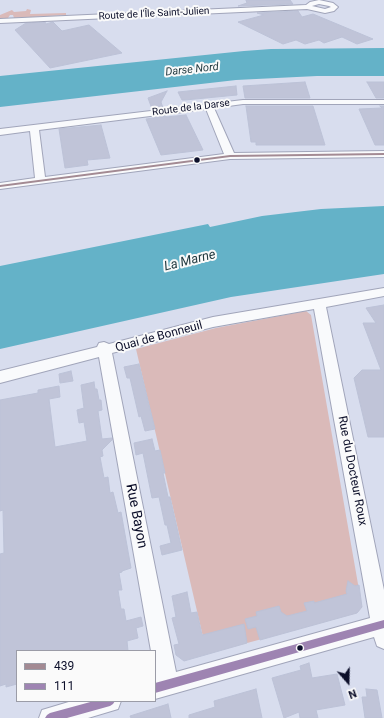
<!DOCTYPE html>
<meta charset="utf-8">
<style>
body{margin:0}
#map{position:relative;width:384px;height:718px;overflow:hidden;background:#d8ddee;font-family:Roboto,sans-serif}
canvas{display:block}
.legend{position:absolute;left:16px;top:650px;width:140px;height:52px;box-sizing:border-box;background:#fafafa;border:1px solid #9b9ca7;margin:0;padding:5px 7px;list-style:none;font-size:12px;color:#0c0f2a}
.legend li{display:flex;align-items:center;gap:8px;height:20px}
.legend b{width:20px;border:1px solid #9b9ca7}
.north{position:absolute;left:328px;top:662px;width:40px;height:40px;-webkit-text-stroke:3px #fafafa;paint-order:stroke;rotate:160deg;font-size:11px;font-weight:700;line-height:16px;text-align:center;color:#0c0f2a}
.north::after{content:'';display:block;margin:auto;width:14px;height:18px;background:#0c0f2a;clip-path:polygon(50% 0,100% 100%,50% 72%,0 100%)}
</style>
<div id="map">
<canvas width="384" height="718"></canvas>
<ul class="legend">
<li><b style="height:5px;background:#a38a93"></b>439</li>
<li><b style="height:5px;background:#9e84b2"></b>111</li>
</ul>
<div class="north">N</div>
</div>
<script>
const ctx = document.querySelector('canvas').getContext('2d');
ctx.lineJoin = 'round';
function fillPath(path, color) { ctx.fillStyle = color; ctx.fill(path, 'evenodd'); }
const shape = rows => new Path2D(rows.map(r => 'M' + r).join(''));
function strokePath(path, color, width, dash) { ctx.strokeStyle = color; ctx.lineWidth = width; ctx.lineCap = dash ? 'butt' : 'round'; ctx.setLineDash(dash || []); ctx.stroke(path); }
function write(font, color, halo, rows, align = 'center') {
  ctx.font = font + ' Roboto,sans-serif'; ctx.lineWidth = 4; ctx.setLineDash([]); ctx.textBaseline = 'middle'; ctx.strokeStyle = halo; ctx.fillStyle = color; for (const [text, x, y, turn = 0] of rows) {
    ctx.save(); ctx.translate(x, y); ctx.rotate((+turn || 0) * Math.PI / 180); ctx.textAlign = isNaN(turn) ? turn : align; if (halo) ctx.strokeText(text, 0, 0); ctx.fillText(text, 0, 0); ctx.restore();
  }
}
const green = shape([
 [27,9,31,10,30,14,66,13,66,15,14,18,13,15,10,15,8,18,0,18,0,15,12,10,14,12,26,11],
 [306,311,311,315,362,607,357,613,207,654,136,349,216,328]
]);
const water = shape([
 [384,48,384,76,317,76,236,80,0,107,0,76,244,51,271,49],
 [384,206,384,274,231,297,0,349,0,266,208,224,210,227,262,216,321,209]
]);
const building = shape([
 [246,0,290,0,293,4,238,6,247,3,246,0],
 [298,11,302,17,313,14,373,39,357,44,342,37,324,43,319,40,305,44,296,40,283,44,238,22,264,15,257,13,298,11],
 [45,22,46,24,53,22,62,31,89,25,122,53,50,68,15,30,26,23,45,22],
 [305,82,310,98,245,98,243,86,305,82],
 [367,82,384,82,384,98,376,98,367,82],
 [236,86,237,95,185,100,182,100,178,92,236,86],
 [167,91,161,102,163,108,152,109,148,98,167,91],
 [246,106,313,106,325,145,256,145,256,142,251,142,246,106],
 [380,106,384,106,384,145,375,145,359,109,382,108,380,106],
 [186,115,203,150,161,155,146,119,166,116,166,117,186,115],
 [101,125,110,158,87,160,88,165,65,168,59,129,101,125],
 [384,305,384,437,368,437,354,378,362,370,381,370,363,323,376,323,366,308,384,305],
 [139,364,155,429,145,431,141,416,139,417,130,378,127,378,124,367,139,364],
 [71,371,73,381,60,383,59,374,71,371],
 [94,382,95,389,97,389,99,400,101,400,102,410,98,411,102,439,112,438,112,440,102,450,103,456,100,457,104,478,108,477,110,493,113,492,118,513,121,512,131,568,122,571,122,572,119,573,122,590,118,590,121,609,124,609,126,621,141,617,143,626,136,628,138,638,127,641,128,651,17,651,17,684,6,687,6,684,0,686,0,554,4,553,3,510,0,511,0,400,38,393,38,390,59,386,60,397,49,399,55,447,87,441,84,422,79,423,77,410,84,408,81,385,94,382],
 [152,439,155,451,160,450,165,473,163,473,168,497,170,497,182,550,162,555,160,546,171,543,167,525,165,525,159,497,152,498,143,453,136,455,134,443,152,439],
 [348,581,355,586,359,585,362,607,357,613,260,640,256,627,248,629,245,619,257,616,256,612,279,606,281,612,287,616,307,611,304,603,314,601,314,603,347,594,346,591,348,581],
 [187,592,191,613,197,612,202,635,244,624,247,643,184,661,176,655,174,645,179,644,172,618,176,617,172,596,187,592],
 [309,663,312,678,337,674,345,705,316,710,318,718,300,718,299,712,284,718,272,678,301,670,300,666,309,663],
 [256,689,262,718,189,718,189,715,215,707,214,701,256,689],
 [366,689,377,690,382,718,365,718,362,697,367,697,366,689],
 [168,704,171,718,131,718,130,716,168,704]
]);
const minor = shape([
 [319,0,333,3,338,7,334,11,325,13,307,9,0,23,0,19,306,5,310,2,319,0],
 [319,4,329,6,331,7,325,9,312,6,319,4],
 [243,100,384,100,384,104,243,104,214,108,234,153,384,151,384,157,230,159,0,189,0,183,35,178,30,131,0,135,0,129,243,100],
 [206,109,224,154,45,177,39,130,206,109],
 [384,288,384,296,326,307,384,590,384,649,377,646,374,637,155,699,155,651,151,651,99,357,0,383,0,371,97,347,99,343,104,342,109,344,213,317,384,288],
 [314,309,370,618,176,672,112,353,213,327,314,309],
 [72,701,121,701,118,709,88,718,39,718,42,710,72,701]
]);
const bus1 = shape([
 [384,153,384,155,230,157,0,187,0,185,230,155,384,153]
]);
const bus2 = shape([
 [384,620,384,628,155,693,155,683,384,620],
 [94,701,115,701,113,704,110,706,67,718,45,718,47,715,50,713,94,701]
]);
const markers = [
 [197,160,3.5,"#0c0f2a"],
 [300,648,3.5,"#0c0f2a"]
];
const farStreetnames = [
 ["Route de l'Île Saint-Julien",154,14,-3],
 ["Route de la Darse",191,108,-7]
];
const farWaternames = [
 ["Darse Nord",192,70,-6]
];
const streetNames = [
 ["Quai de Bonneuil",159,337,-15],
 ["Rue du Docteur Roux",352,471,79]
];
const waterNames = [
 ["La Marne",190,261,-14]
];
const nearStreetnames = [
 ["Rue Bayon",136,516,79]
];
fillPath(green, '#dabab9');
fillPath(water, '#64b2c8');
fillPath(building, '#c0c4d8');
strokePath(building, '#bcc2d7', 1);
strokePath(minor, '#a1a5ba', 2);
fillPath(minor, '#f9fafc');
fillPath(bus1, '#a38a93');
fillPath(bus2, '#9e84b2');
for (const [x, y, r, color] of markers) { const dot = new Path2D(); dot.arc(x, y, r, 0, 2 * Math.PI); ctx.fillStyle = color; ctx.fill(dot); strokePath(dot, '#fafafa', 1.5); }
write('10px', '#0c0f2a', '#fafafa', farStreetnames);
write('italic 11px', '#243c42', '#fafafa', farWaternames);
write('12px', '#0c0f2a', '#fafafa', streetNames);
write('italic 13px', '#243c42', '#fafafa', waterNames);
write('14px', '#0c0f2a', '#fafafa', nearStreetnames);
</script>
